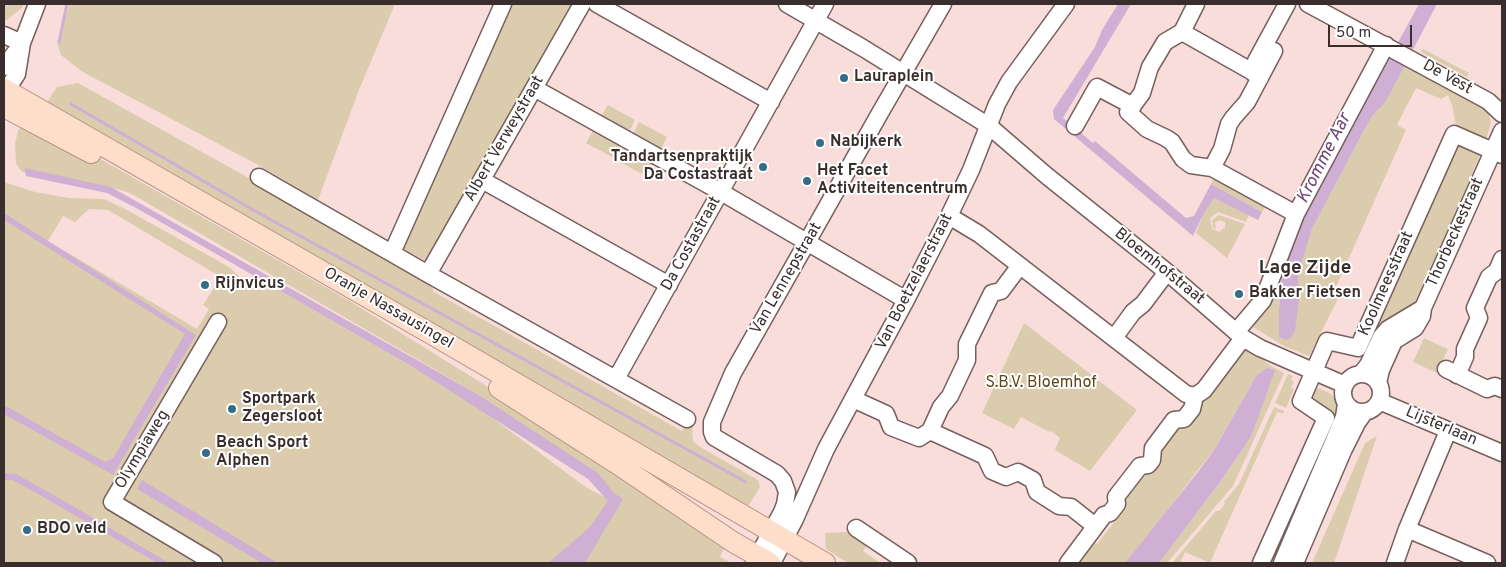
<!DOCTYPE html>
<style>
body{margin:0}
#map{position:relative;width:1506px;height:567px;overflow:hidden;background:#f9dddb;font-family:Overpass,sans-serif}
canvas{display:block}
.frame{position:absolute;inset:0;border:5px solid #392e2d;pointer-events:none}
.scale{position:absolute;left:1328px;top:25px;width:84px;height:22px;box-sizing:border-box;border:2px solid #392e2d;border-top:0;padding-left:6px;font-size:15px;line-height:18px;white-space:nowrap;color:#392e2d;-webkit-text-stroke:4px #fff;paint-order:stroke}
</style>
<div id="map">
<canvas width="1506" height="567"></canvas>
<div class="frame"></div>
<div class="scale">50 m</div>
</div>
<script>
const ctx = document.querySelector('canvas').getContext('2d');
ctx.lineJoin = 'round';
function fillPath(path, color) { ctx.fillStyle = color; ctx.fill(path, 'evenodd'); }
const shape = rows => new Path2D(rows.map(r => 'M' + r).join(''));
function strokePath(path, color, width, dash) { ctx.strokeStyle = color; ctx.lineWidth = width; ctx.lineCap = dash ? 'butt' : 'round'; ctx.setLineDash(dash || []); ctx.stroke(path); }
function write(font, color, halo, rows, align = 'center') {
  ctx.font = font + ' Overpass,sans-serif'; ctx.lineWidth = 4; ctx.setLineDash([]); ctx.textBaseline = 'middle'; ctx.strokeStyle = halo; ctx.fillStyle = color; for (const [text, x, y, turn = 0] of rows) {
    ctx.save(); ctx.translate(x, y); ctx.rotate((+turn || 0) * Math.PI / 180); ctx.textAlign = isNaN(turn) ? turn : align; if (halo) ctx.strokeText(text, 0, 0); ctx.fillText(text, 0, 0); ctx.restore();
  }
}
const green = shape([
 [8,4,24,4,22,8,4,22,4,6],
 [70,4,395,4,359,90,318,200,260,166,81,71,61,55,57,42],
 [509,4,578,4,430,263,402,248],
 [1423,49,1469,73,1467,77,1421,52],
 [1405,64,1488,110,1491,123,1486,140,1456,126,1452,105,1448,95,1441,99,1416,88,1397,125,1406,130,1336,287,1342,291,1309,356,1284,346,1248,324,1262,310,1281,282,1279,310,1299,299,1298,275,1312,229,1362,134,1373,115,1385,103],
 [78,83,265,187,431,285,434,292,568,367,682,431,686,424,692,428,693,441,700,447,758,480,760,487,746,510,44,107,57,87],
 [608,105,635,120,627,136,599,120],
 [25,117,32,120,348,300,533,415,725,546,720,557,732,563,4,563,4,214,6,215,4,213,4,182,35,192,69,198,104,199,127,210,229,267,239,276,239,277,249,283,253,275,423,373,479,408,587,488,619,504,622,499,472,391,130,193,117,189,29,175,21,171,16,163,15,144,18,131],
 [89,209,108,210,221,277,203,305,209,309,197,329,48,241,63,216,75,222],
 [639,122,667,137,659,153,631,138],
 [595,127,623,142,614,158,586,143],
 [1455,142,1480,155,1424,288,1414,305,1404,313,1369,331],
 [627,145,655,160,646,176,618,161],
 [1215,175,1289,215,1287,218,1265,207,1262,212,1211,184],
 [1214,198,1249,215,1246,222,1218,212,1210,218,1212,229,1219,232,1225,227,1225,222,1219,220,1215,223,1216,229,1213,228,1212,220,1219,215,1245,224,1227,258,1196,233,1203,215],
 [1024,323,1137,410,1090,471,1055,450,1060,438,1051,431,1049,432,1021,417,1014,429,982,413],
 [1424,338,1448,349,1437,373,1413,362],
 [1245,347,1271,366,1284,373,1233,486,1167,563,1159,563,1220,482,1251,437,1274,370,1252,384,1216,447,1152,530,1125,563,1079,563,1086,555,1085,546,1092,539,1097,544,1115,521,1111,518,1120,497,1178,424,1186,423],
 [1288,374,1293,376,1291,380,1294,381,1291,388,1294,389,1286,408,1275,403],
 [1318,388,1331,394,1336,399,1338,405,1336,419,1311,400,1310,393],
 [1274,407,1284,411,1283,414,1277,412,1210,563,1185,552,1180,563,1172,563,1216,511,1219,511,1225,504,1224,502,1239,484],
 [1377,436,1334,563,1312,563,1365,443],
 [848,532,854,532,869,542,863,551,880,563,848,563,826,549,825,533]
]);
const water = shape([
 [1118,4,1131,4,1063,118,1093,143,1095,141,1186,218,1194,216,1211,184,1262,212,1258,220,1214,198,1203,215,1193,236,1054,119,1053,110,1095,47,1102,30],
 [1419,4,1437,4,1385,103,1373,115,1362,134,1312,229,1298,275,1299,299,1295,331,1291,338,1286,340,1279,337,1279,310,1282,271,1299,224],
 [25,168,111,187,477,394,598,473,614,493,623,499,585,563,548,563,590,527,608,501,588,479,411,366,138,209,107,193,26,176],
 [4,213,196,335,113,475,4,414,4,405,105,462,113,458,185,334,4,220],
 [1267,368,1275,370,1251,437,1220,482,1159,563,1125,563,1198,472,1216,447,1257,375],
 [4,473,16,474,66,502,169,563,157,563,33,491,12,480,4,480],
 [142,480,278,563,262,563,137,489]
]);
const stream = shape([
 [59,42,67,4],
 [71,104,255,211,746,482]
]);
const minor = shape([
 [597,4,771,102],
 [787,4,863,48,989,126,1047,176,1167,272,1243,338,1260,348,1345,385],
 [1196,4,1182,32,1251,71,1260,78],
 [1308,4,1488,101,1502,114],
 [1182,32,1165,42,1150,67,1142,93,1128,112,1147,129,1166,138,1172,142,1183,159,1191,165,1212,168,1222,149,1229,124,1233,118,1247,102,1274,51],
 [4,35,22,43],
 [1256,61,1287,4],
 [4,67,21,45],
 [534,88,721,192,906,300],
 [4,94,17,74,22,43,37,4],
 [1075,126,1097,87,1133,106],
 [1212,168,1296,214],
 [259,177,428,274,687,419],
 [482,180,669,285],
 [949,216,979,234,1186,394,1195,396],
 [392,253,503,4],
 [428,274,582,4],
 [1236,332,1263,300,1296,214,1386,45],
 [1114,338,1133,312,1143,304,1167,272],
 [1446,369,1487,389,1495,386,1502,389],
 '1343 393a19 19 0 1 1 38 0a19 19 0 1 1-38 0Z',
 [1361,374,1368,365,1381,337,1388,329,1423,308],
 [1457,375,1465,357,1465,349,1479,318,1475,308,1489,277,1497,271,1502,259],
 [616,379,825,4],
 [1378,383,1381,370,1394,341,1415,328,1422,316,1423,308,1502,131],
 [853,399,886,414,891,427,919,438,930,431,985,456,992,471,1006,477,1018,472,1033,480,1037,492,1059,506,1071,507,1095,526],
 [1379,401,1502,453],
 [930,431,941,407,950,396,967,360,967,344,992,293,1001,291,1019,267],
 [856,528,908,563],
 [1407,529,1487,563],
 [214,563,112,502,218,322],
 [754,563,782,512,785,504,787,492,783,481,777,474,714,437,712,432,712,422,733,373,880,113,943,4],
 [772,563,795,519,826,449,906,300,949,216,971,170,997,104,1009,82,1066,4],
 [1068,563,1104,515,1110,513,1117,504,1116,497,1140,466,1148,465,1152,460,1153,448,1174,420,1184,419,1192,409,1195,396,1204,390,1243,338],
 [1261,563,1326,418,1301,401,1327,341,1358,348,1454,134,1502,155],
 [1282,563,1344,417,1346,404],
 [1295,563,1343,451,1357,423,1364,413],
 [1395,563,1407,529,1448,431]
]);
const major = shape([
 [4,89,428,332,825,563],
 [4,107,91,153],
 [499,388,619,465,733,542,770,563]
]);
const markers = [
 [844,78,5,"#356d87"],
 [820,143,5,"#356d87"],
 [763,167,5,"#356d87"],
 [807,181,5,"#356d87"],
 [205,285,5,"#356d87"],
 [1239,294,5,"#356d87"],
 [232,409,5,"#356d87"],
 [206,453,5,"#356d87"],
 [27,530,5,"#356d87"]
];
const poiNames = [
 ["Lauraplein",854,78],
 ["Nabijkerk",830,143],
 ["Tandartsenpraktijk",753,158,"right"],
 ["Da Costastraat",753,176,"right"],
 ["Het Facet",817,172],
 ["Activiteitencentrum",817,190],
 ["Rijnvicus",215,285],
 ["Bakker Fietsen",1249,294],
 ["Sportpark",242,400],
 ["Zegersloot",242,418],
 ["Beach Sport",216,444],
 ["Alphen",216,462],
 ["BDO veld",37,530]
];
const streetNames = [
 ["De Vest",1447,78,29],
 ["Albert Verweystraat",505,139,-60],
 ["Thorbeckestraat",1456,233,-66],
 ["Da Costastraat",692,244,-61],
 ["Bloemhofstraat",1159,267,39],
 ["Van Lennepstraat",787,279,-60],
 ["Van Boetzelaerstraat",915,282,-63],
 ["Koolmeesstraat",1387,284,-66],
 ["Oranje Nassausingel",388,309,30],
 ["Lijsterlaan",1441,427,23],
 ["Olympiaweg",143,450,-59]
];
const parkNames = [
 ["S.B.V. Bloemhof",1041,384]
];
const waterNames = [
 ["Kromme Aar",1325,159,-63]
];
const quarterNames = [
 ["Lage Zijde",1305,269]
];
fillPath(green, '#dbccae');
fillPath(water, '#cfb0d4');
strokePath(stream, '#cfb0d4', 3);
strokePath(minor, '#775f5d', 19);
strokePath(major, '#b6927d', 22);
strokePath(minor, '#fff', 16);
strokePath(major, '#fcdecb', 20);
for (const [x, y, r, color] of markers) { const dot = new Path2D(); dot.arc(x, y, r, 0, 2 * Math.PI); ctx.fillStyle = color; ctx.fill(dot); strokePath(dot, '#fff', 2); }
write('bold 16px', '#392e2d', '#fff', poiNames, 'left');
write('16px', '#392e2d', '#fff', streetNames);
write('16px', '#5d4715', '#fff', parkNames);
write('italic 18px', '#6e4575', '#fff', waterNames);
write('bold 19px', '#392e2d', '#fff', quarterNames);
</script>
